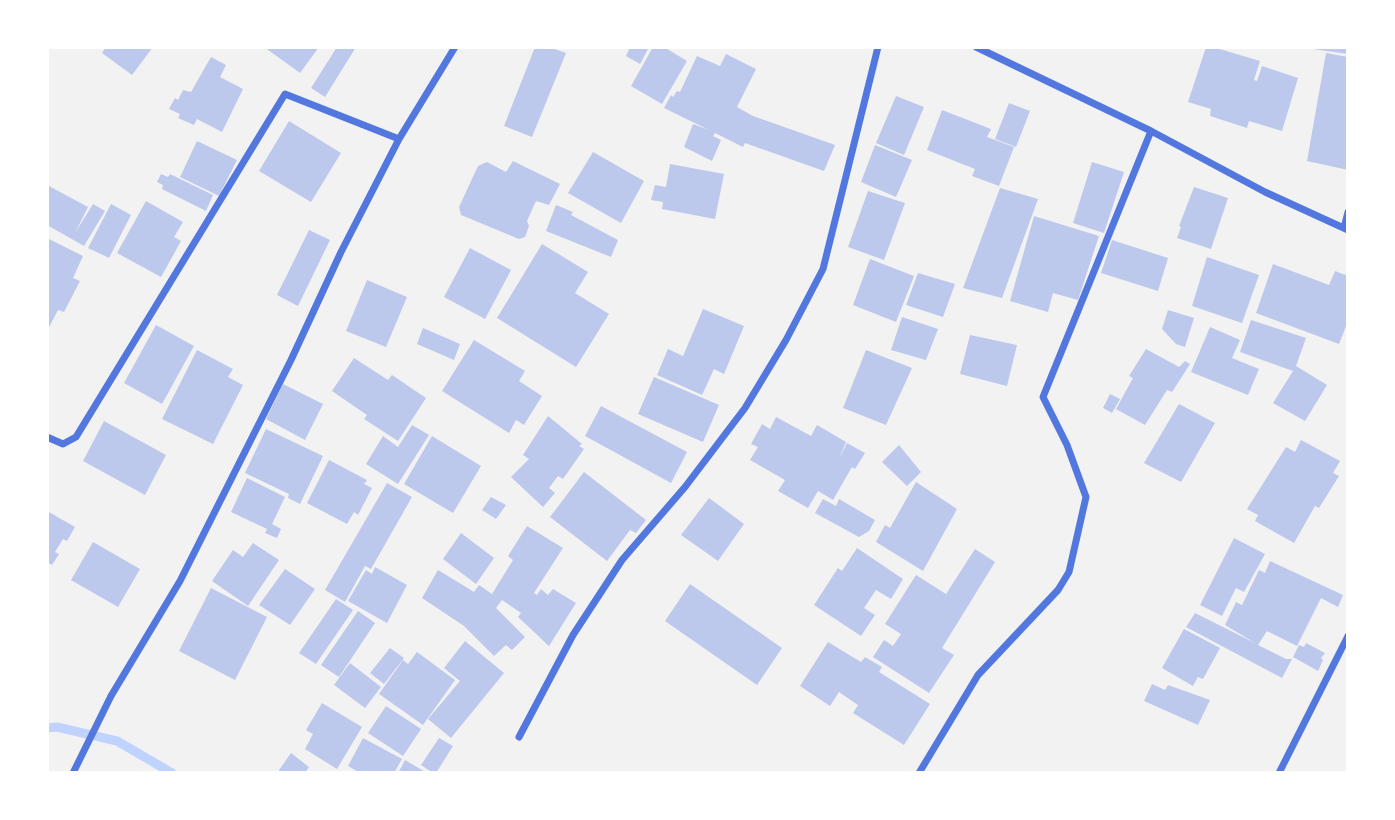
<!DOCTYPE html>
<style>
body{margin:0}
#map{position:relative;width:1395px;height:820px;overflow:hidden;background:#f2f2f2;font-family:"Times New Roman",serif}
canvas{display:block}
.frame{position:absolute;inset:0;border:49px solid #fff;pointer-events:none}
</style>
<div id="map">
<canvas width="1395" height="820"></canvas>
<div class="frame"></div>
</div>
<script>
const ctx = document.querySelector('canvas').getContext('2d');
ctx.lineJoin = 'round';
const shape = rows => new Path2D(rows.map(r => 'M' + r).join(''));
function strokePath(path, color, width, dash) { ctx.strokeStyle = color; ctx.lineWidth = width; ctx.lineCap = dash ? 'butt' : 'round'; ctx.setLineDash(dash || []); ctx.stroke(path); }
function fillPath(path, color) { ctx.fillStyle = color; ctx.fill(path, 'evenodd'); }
const stream = shape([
 [47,728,57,727,117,741,172,773]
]);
const building = shape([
 [106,47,153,47,132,75,102,53],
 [264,47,319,47,300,73],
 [337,47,356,47,325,97,311,88],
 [535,47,549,47,566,53,532,137,504,126],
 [630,47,649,47,640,64,626,56],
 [653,47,664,47,687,61,662,104,631,86],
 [1206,47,1213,47,1260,61,1254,80,1257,81,1262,66,1298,78,1282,131,1249,121,1247,128,1210,116,1211,109,1188,102],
 [1313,47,1348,47,1348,54,1313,49],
 [1326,53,1348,57,1348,170,1307,161],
 [726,54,756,69,737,107,753,116,835,145,824,171,745,143,743,147,715,133,713,136,721,140,712,161,684,147,693,124,709,130,664,108,671,95,673,97,677,91,680,92,697,56,720,66],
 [211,57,226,65,220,77,243,89,222,132,197,119,194,125,178,118,180,114,169,109,175,98,178,100,183,90,191,92],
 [896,96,924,107,904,155,876,143],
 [1009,103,1030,111,1016,147,995,139],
 [942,110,991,129,987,137,1014,147,999,186,972,176,975,169,927,150],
 [289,121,341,153,311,202,259,171],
 [197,141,237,160,219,196,180,177],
 [875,145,912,160,896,197,861,182],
 [593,152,644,181,621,223,568,193],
 [513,161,560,184,549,205,536,201,527,221,529,226,525,237,519,239,461,215,459,207,478,166,487,162,506,172],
 [1092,162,1124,172,1104,233,1073,223],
 [670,164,724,174,715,219,662,209,663,202,651,200,655,185,666,187],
 [161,174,168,177,170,174,213,195,206,211,162,189,163,185,157,182],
 [47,185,88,207,75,233,93,204,105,211,84,246,47,225],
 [1194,187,1228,198,1211,249,1177,238,1181,227,1179,226],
 [1000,188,1038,199,1002,298,963,288],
 [868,191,905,203,884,260,848,247],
 [146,201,183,222,174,237,181,241,161,277,117,253],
 [111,204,131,215,109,258,88,248],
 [556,205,573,212,571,215,618,240,611,257,546,231],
 [1034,216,1099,236,1078,300,1053,293,1048,312,1010,301],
 [309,230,330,240,298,306,277,295],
 [47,238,83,256,73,278,80,281,64,312,58,310,47,331],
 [1112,240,1168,258,1158,291,1101,273],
 [542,244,588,272,575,293,609,314,576,367,497,318],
 [470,248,511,270,485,319,444,297],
 [1207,257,1259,275,1242,323,1192,306],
 [870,259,914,276,896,322,853,305],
 [1273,264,1329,285,1335,271,1348,276,1348,321,1339,344,1256,313],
 [918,273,955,284,943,317,906,305],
 [367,280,407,297,386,347,346,331],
 [703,309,744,326,724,374,714,369,702,395,657,375,668,349,683,356],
 [1168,310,1194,318,1185,347,1176,344,1162,329],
 [902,317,938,329,926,360,891,350],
 [1251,320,1306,338,1296,366,1327,385,1305,421,1273,403,1293,371,1240,352],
 [156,325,194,346,162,404,124,383],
 [1210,327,1240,340,1232,358,1259,369,1248,395,1191,372],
 [423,328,460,344,454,360,417,344],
 [970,335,1017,345,1007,386,960,374],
 [474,340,525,371,519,381,542,396,524,425,516,420,509,433,442,391],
 [1146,349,1179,367,1185,361,1190,364,1172,392,1167,390,1145,425,1116,409,1133,378,1129,376],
 [197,350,233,369,228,377,243,385,213,444,162,419],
 [866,350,912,368,886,425,843,408],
 [354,358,388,380,392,375,426,398,398,441,364,419,367,415,332,391],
 [654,377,719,405,703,442,638,414],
 [283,384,323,404,305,440,266,419],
 [1110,394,1120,399,1112,413,1103,408],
 [1179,404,1215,423,1181,482,1144,463],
 [601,406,687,452,671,483,585,436],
 [548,416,582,444,579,446,584,449,563,479,558,476,549,488,555,493,543,507,511,477,529,459,523,455],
 [776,417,811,436,817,425,846,442,839,459,847,443,865,453,855,469,852,467,833,500,818,491,808,508,778,491,785,480,750,460,758,447,751,444,762,424,770,429],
 [104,421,166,455,145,495,83,461],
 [412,425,429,435,398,484,366,464,383,436,398,447],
 [266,429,323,456,300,504,288,498,289,494,245,473],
 [432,436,481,466,453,513,404,484],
 [1301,440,1340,461,1333,473,1339,476,1319,508,1315,506,1294,543,1255,521,1258,515,1247,509,1286,447,1295,452],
 [899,445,921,472,907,486,882,462],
 [329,460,367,480,364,484,372,488,358,515,354,512,347,524,307,503],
 [584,472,646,520,636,533,630,530,607,561,550,517],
 [247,478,285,497,272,524,281,529,277,538,265,533,267,529,231,512],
 [916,482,957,509,923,571,876,542,885,525,890,528],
 [387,483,412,497,371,569,365,566,345,602,325,590],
 [491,497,506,505,496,519,482,510],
 [709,498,744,524,718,561,681,535],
 [823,499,836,506,839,499,875,520,869,531,859,537,815,513],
 [47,511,75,527,67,541,63,539,55,552,59,554,52,565,47,562],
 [527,526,563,548,534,593,537,595,541,589,548,595,553,589,576,603,549,646,518,617,521,613,502,600,496,608,525,637,512,650,506,645,494,656,464,626,422,598,438,570,474,592,479,585,492,594,513,560,508,556],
 [461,533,494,558,476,584,443,559],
 [1234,538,1265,554,1244,592,1236,588,1222,616,1200,605],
 [93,542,140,569,118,607,71,580],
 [253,543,279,560,248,606,212,581,233,550,243,557],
 [857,548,903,579,891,599,876,590,864,608,875,615,861,636,814,605,838,568,842,571],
 [975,549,995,562,942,648,954,655,929,693,873,657,884,640,893,646,901,634,885,624,916,575,946,594],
 [1270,561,1343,595,1338,607,1321,598,1297,646,1267,631,1258,645,1286,659,1292,659,1282,678,1186,627,1195,613,1255,643,1225,625,1236,602,1242,605,1259,570,1265,573],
 [375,567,407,585,387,623,348,601,366,570,372,574],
 [285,569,315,589,290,625,259,605],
 [690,584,782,648,757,685,665,621],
 [211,588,267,617,235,680,179,651],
 [336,599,353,610,316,664,299,653],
 [358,611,375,623,339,677,321,665],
 [1184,629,1220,648,1203,679,1198,677,1193,686,1162,668],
 [465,641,504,673,451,738,428,719,460,681,444,668],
 [828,642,861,662,865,657,882,667,879,672,930,704,904,745,853,713,858,705,839,692,830,706,800,686],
 [1306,643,1325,653,1321,658,1323,660,1318,671,1293,657,1299,645,1304,647],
 [390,648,404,658,384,684,370,673],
 [417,652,455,680,423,725,379,694,403,660,408,664],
 [350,663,381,687,365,708,334,685],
 [1152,684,1165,690,1168,685,1210,700,1198,725,1144,701],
 [322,703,362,727,337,769,305,749,313,734,306,730],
 [386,706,421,729,403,756,368,733],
 [363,738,402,759,394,773,360,773,348,766],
 [439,738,453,746,436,773,433,773,421,765],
 [291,753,309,767,305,773,277,773],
 [405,760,427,773,398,773]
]);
const minor = shape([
 [976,47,1151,131,1265,192,1348,230],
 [1344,228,1348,212],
 [47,437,63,444,76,437,285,94,399,139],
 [519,737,573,635,622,560,685,487,745,408,786,340,823,269,878,47],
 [73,773,111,696,180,581,291,360,341,252,399,139,455,47],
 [919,773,978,675,1058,590,1069,572,1086,497,1067,445,1043,397,1151,131],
 [1279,773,1348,636]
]);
strokePath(stream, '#bfd3fe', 9);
fillPath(building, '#bdc9ec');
strokePath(minor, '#5277de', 7);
</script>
